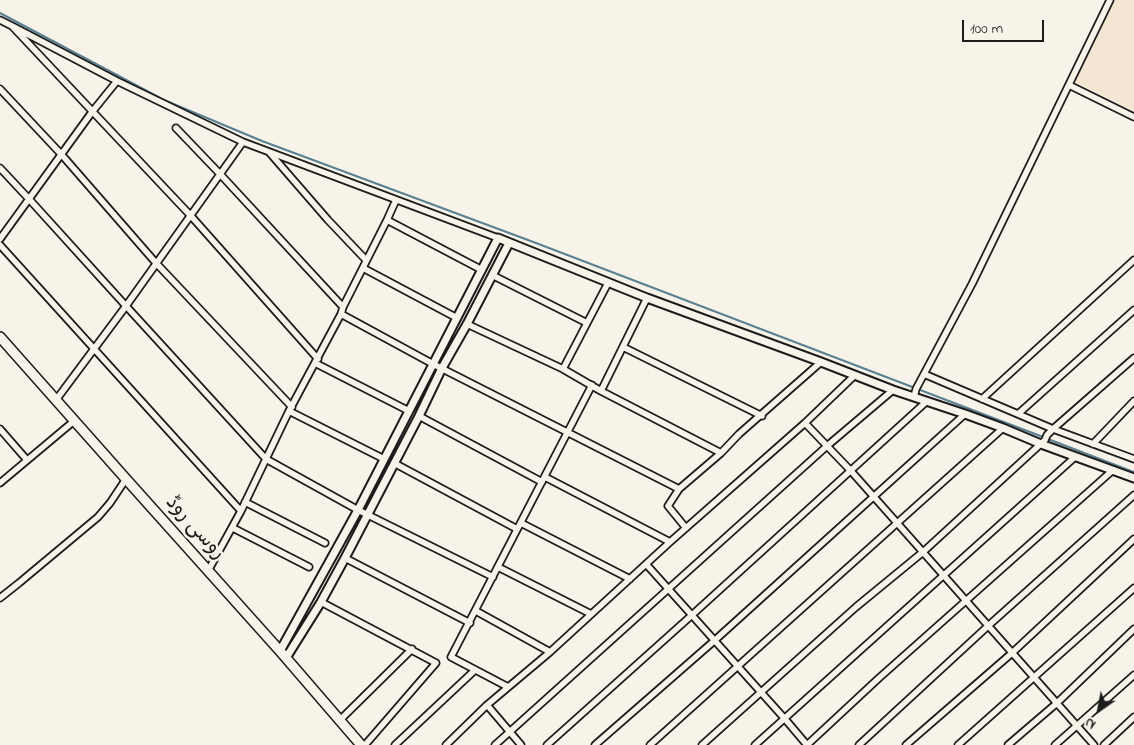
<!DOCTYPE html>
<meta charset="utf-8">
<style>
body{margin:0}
#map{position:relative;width:1134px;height:745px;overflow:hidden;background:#f7f3e8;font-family:"Indie Flower",sans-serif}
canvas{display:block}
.north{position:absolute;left:1074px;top:685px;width:50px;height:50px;-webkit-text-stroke:4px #f7f3e8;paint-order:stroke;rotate:213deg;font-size:14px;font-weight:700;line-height:20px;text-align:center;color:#1c1c1c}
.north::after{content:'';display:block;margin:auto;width:18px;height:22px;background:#1c1c1c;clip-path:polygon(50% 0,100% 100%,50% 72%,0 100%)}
.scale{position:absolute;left:962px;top:20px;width:82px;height:22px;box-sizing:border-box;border:2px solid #1c1c1c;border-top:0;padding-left:6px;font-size:15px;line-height:18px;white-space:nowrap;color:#1c1c1c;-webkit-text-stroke:4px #f7f3e8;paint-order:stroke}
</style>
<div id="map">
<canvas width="1134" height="745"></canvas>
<div class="north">N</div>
<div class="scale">100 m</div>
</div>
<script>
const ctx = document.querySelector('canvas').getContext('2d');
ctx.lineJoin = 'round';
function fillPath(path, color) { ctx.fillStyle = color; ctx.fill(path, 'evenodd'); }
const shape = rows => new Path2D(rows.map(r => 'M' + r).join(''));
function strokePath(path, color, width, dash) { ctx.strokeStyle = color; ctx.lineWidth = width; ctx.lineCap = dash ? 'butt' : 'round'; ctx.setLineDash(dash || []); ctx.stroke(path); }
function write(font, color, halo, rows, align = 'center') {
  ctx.font = font + ' "Indie Flower","Playpen Sans Arabic",sans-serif'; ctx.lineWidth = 5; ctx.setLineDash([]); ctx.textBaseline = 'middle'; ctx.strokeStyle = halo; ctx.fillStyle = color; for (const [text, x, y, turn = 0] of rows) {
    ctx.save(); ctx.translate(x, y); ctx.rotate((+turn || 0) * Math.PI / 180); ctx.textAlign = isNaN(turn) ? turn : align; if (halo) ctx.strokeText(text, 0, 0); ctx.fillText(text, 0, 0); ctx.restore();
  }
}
const built = shape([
 [1115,0,1134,0,1134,111,1075,82]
]);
const stream = shape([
 [0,13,164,100,262,141,536,243,1043,437],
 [1048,439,1134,472]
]);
const minor = shape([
 [0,20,12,26,191,216,318,359],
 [12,26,117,81,243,142,498,238],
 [1069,85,1134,117],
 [0,89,61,154,156,263,292,407],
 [176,128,220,174,343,307],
 [269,152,328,220,366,260],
 [0,168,29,199,126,306,266,459,358,510,493,577],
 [387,220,482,270],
 [0,239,92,112,117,81],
 [0,245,241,511],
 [363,268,457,318],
 [492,275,587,323],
 [341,314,433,364,679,489],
 [467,324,563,369,601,391,721,453],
 [623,347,762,416],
 [315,363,409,411],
 [563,369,608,283],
 [924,374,1053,429,1134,459],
 [601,391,647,298],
 [914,397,916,389,972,284,1110,0],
 [982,399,1134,260],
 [56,400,126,306,243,142],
 [289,411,384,459],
 [1018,414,1134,310],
 [419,416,542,482],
 [805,423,851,471,1094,745],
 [0,429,27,460],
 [1093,444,1134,401],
 [394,463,517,529],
 [545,477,670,542],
 [0,483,74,421],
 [245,502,325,543],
 [521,523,630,579],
 [233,528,309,567],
 [686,528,668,506,679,489,721,453,739,434,821,362],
 [345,558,470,623],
 [646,564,785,719,807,745],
 [498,567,591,614],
 [208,571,241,511,289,411,341,314,343,307,387,220,396,200],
 [0,598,19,583,98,517,110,503,126,479],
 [321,602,436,663,365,745],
 [476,611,550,652],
 [508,687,451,657,592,385],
 [487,705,521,745],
 [340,720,412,649],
 [395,745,475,670],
 [446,745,487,705,550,652,670,542,805,423,855,375],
 [495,745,827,446,893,390],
 [547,745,692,615,926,402],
 [595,745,714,641,965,414],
 [650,745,1003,428],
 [702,745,856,607,923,552,1045,440,1047,435,1053,429,1134,358],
 [755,745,1075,457],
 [807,745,879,678,1113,470],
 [859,745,988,626,1134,495],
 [906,745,1012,653,1134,539],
 [958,745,1134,588],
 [1008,745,1057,703,1134,629],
 [1055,745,1134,675],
 [1104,745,1134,717]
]);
const tertiary = shape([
 [280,651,358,510,498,238,647,298,821,362,893,390,965,414,1003,428,1041,444,1134,478],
 [286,658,321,602,345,558,419,416,442,368,467,324,509,243]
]);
const secondary = shape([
 [0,337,95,444,126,479,280,651,361,745]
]);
const streetNames = [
 ["روسی روڈ",194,529,48]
];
fillPath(built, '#f4e6d2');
strokePath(stream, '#598092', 2);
strokePath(minor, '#1c1c1c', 9);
strokePath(tertiary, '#1c1c1c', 11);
strokePath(secondary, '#1c1c1c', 12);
strokePath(minor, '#f7f3e8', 5.5);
strokePath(tertiary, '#f7f3e8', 7);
strokePath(secondary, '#f7f3e8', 9);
write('20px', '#1c1c1c', '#f7f3e8', streetNames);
</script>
